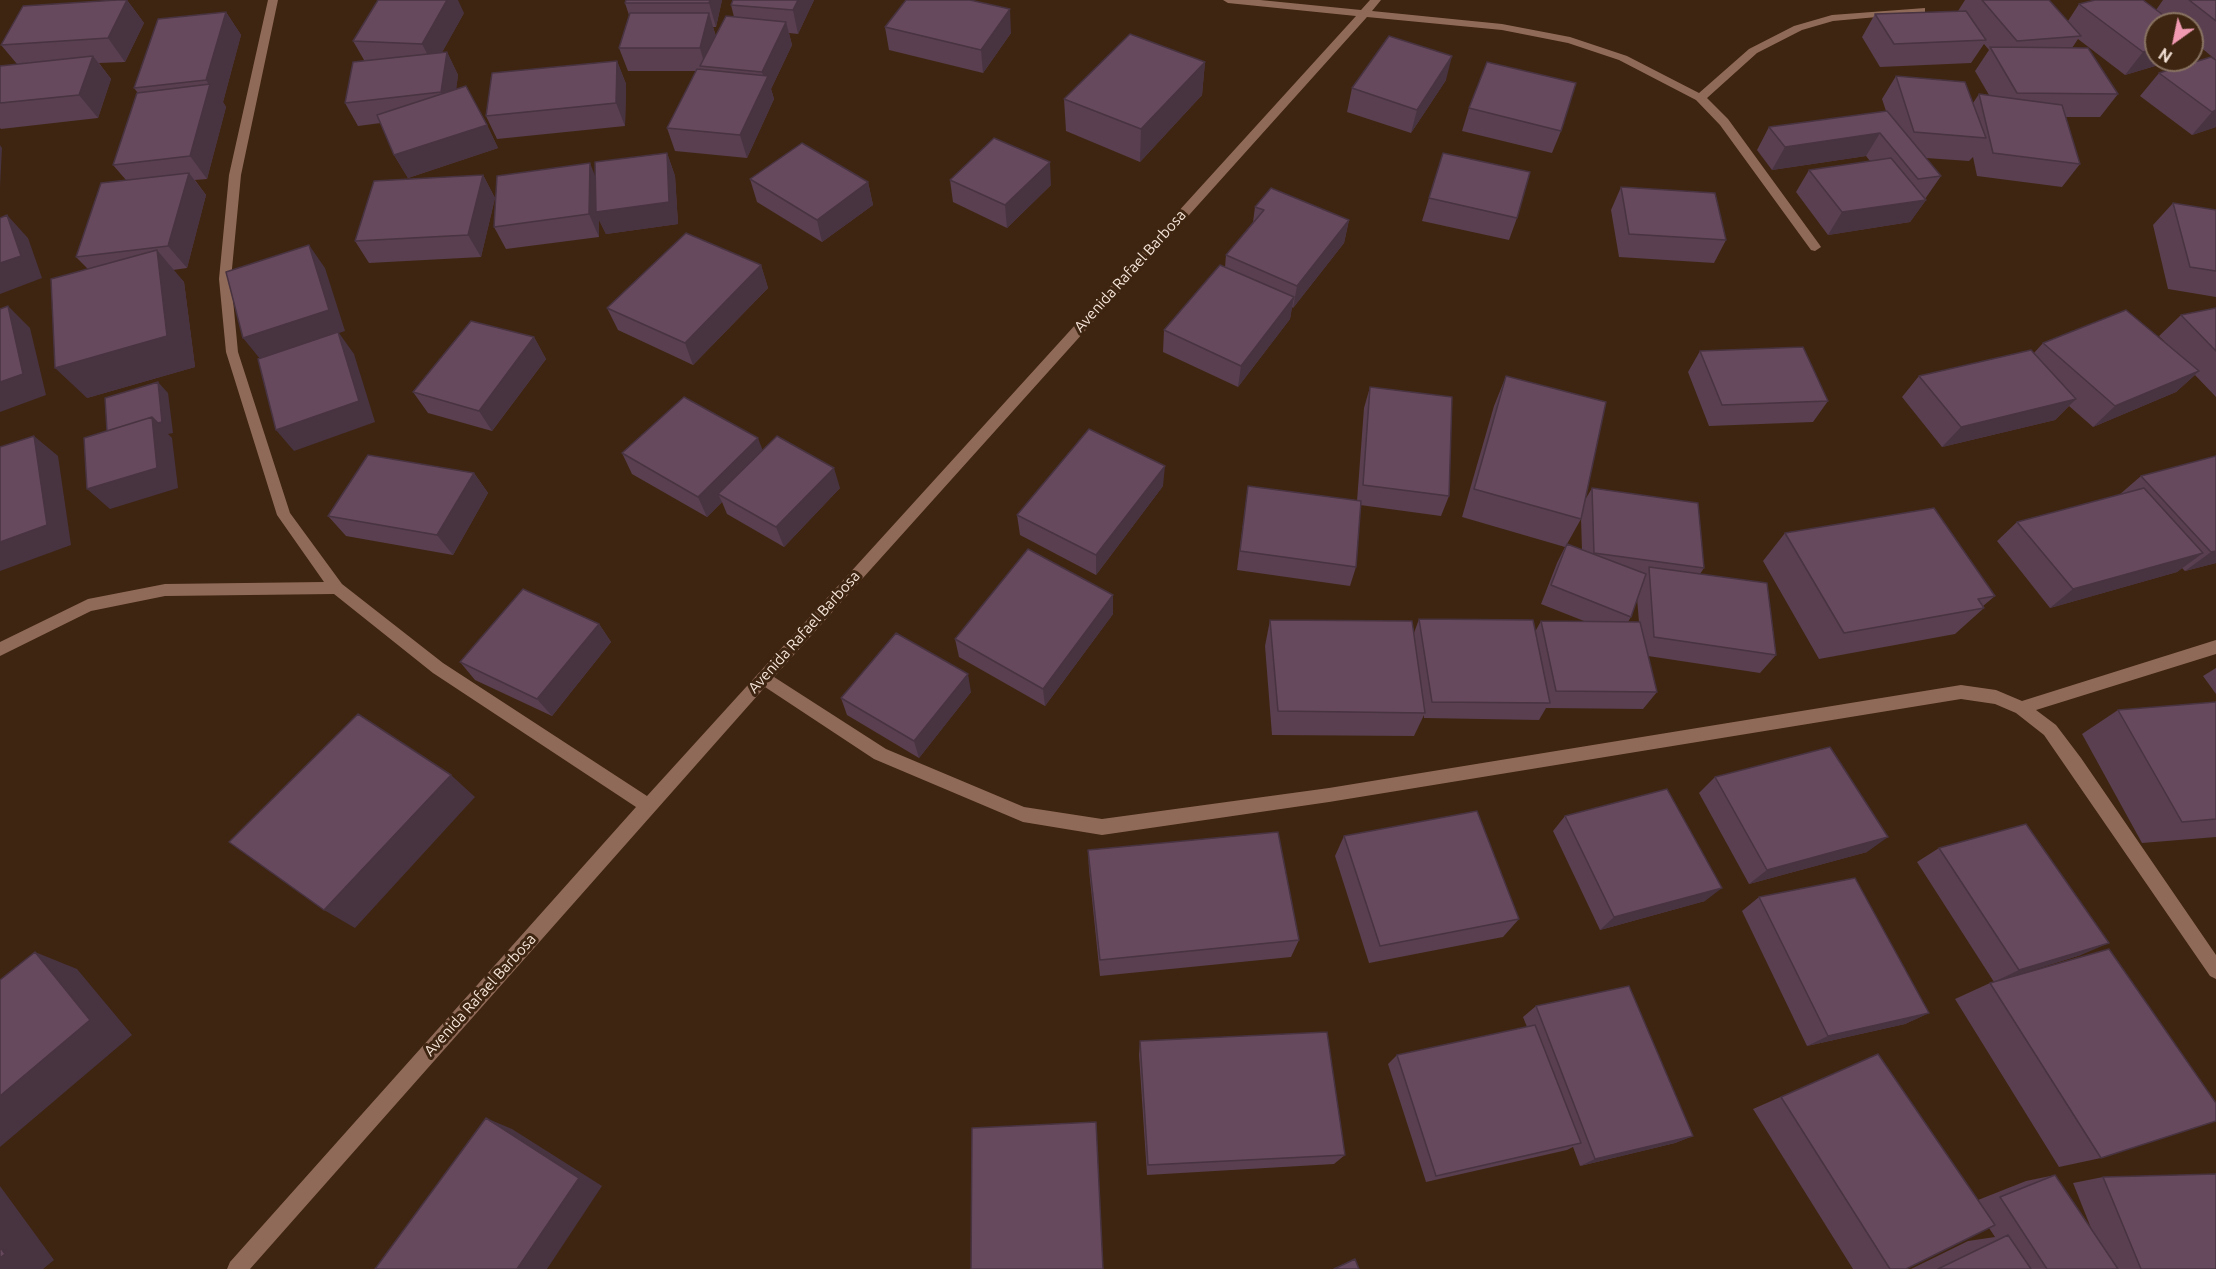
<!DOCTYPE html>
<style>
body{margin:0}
#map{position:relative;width:2216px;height:1269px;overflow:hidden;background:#3e2511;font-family:Ubuntu,sans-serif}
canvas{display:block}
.north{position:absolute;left:2144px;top:12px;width:60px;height:60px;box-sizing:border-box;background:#3e2511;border:2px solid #887261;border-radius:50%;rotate:213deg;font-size:16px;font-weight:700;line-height:24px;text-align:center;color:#f7e6da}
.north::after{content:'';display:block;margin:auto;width:21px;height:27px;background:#f19ab1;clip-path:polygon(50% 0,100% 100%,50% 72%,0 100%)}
</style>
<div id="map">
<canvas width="2216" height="1269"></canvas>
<div class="north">N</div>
</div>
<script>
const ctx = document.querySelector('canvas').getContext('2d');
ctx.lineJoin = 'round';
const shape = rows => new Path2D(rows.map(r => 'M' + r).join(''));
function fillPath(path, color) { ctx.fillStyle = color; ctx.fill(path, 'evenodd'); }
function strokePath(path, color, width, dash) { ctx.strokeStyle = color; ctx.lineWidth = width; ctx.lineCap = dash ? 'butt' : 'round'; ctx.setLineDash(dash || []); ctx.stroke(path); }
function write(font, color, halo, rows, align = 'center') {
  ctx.font = font + ' Ubuntu,sans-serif'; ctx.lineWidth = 6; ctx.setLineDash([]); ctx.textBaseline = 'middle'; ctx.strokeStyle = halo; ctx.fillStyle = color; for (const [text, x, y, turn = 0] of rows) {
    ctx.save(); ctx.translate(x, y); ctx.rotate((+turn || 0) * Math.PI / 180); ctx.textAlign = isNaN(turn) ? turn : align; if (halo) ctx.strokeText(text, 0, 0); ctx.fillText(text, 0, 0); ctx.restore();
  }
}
const minor = shape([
 [268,0,278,0,241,175,231,279,238,352,290,513,342,584,443,663,647,796,1356,16,1228,3,1223,0,1260,0,1361,10,1370,0,1381,0,1372,11,1502,24,1570,37,1627,56,1699,93,1749,49,1794,26,1832,15,1925,8,1925,12,1921,13,1833,21,1802,30,1757,53,1707,98,1728,119,1819,244,1821,247,1815,251,1811,250,1720,125,1696,100,1619,60,1568,43,1502,30,1367,17,774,677,886,749,1024,807,1102,819,1329,788,1961,685,1996,690,2022,701,2216,640,2216,654,2036,710,2056,725,2081,758,2216,955,2216,979,2210,976,2044,735,2016,713,1995,704,1961,699,1329,802,1102,835,1023,822,874,759,765,687,250,1269,227,1269,230,1262,636,807,433,673,334,594,165,596,91,611,0,656,0,642,88,599,165,584,324,582,277,515,226,352,219,279,229,175,268,0]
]);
const wall = shape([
 [117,0,127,0,144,23,125,62,99,63,111,79,98,118,1,129,0,128,0,66,17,64,1,45],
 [722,0,716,27,713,27,716,36,734,17,731,5,733,0,814,0,798,34,789,33,792,45,771,89,774,99,747,158,675,151,667,128,696,71,628,71,619,48,629,15,625,3],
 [1965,0,2049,0,2068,21,2079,4,2156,10,2163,0,2216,0,2216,60,2192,40,2192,24,2156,24,2156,60,2175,60,2125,75,2078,39,2072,48,2118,94,2100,117,2066,117,2080,164,2062,187,1977,176,1973,157,1969,161,1926,158,1941,176,1925,199,1926,200,1910,222,1828,235,1796,192,1809,170,1870,161,1866,156,1772,170,1757,150,1769,127,1886,111,1882,99,1896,76,1973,103,1979,94,1989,95,1975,71,1989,50,1984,44,1971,63,1880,67,1862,37,1875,14,1958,11],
 [226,12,241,35,223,102,226,107,207,179,195,180,206,195,187,268,173,270,184,282,195,367,87,398,88,269,76,257,126,180,113,165,138,93,134,88],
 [464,13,442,52,447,52,458,75,456,89,487,125,498,148,408,178,394,155,381,123,358,126,345,103,364,60,353,41],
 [885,27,1011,33,983,73,889,50],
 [2216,60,2216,127,2192,135,2140,96,2159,73],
 [617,61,626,84,625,126,497,139,486,116],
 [1205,62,1202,95,1140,162,1066,131,1064,99],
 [1446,80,1411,133,1347,112,1352,88],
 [1469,108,1561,131,1552,153,1462,131],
 [667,153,675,176,678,224,606,234,599,220,599,237,506,249,494,227,596,177],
 [483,175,495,198,481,257,369,263,355,241],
 [750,179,868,182,873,205,822,242,757,202],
 [950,180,1051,185,1007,228,953,202],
 [1621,187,1726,240,1714,263,1619,257,1611,210],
 [1429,198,1517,218,1509,240,1422,221],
 [2173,203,2216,210,2216,297,2168,289,2153,225],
 [1255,207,1349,220,1344,243,1293,308,1292,307,1290,319,1238,387,1163,352,1164,330,1225,267,1226,255,1253,222],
 [761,265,768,288,693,365,618,330,607,308],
 [2216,308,2216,397,2195,375,2176,392,2093,427,2069,406,2055,420,1942,447,1902,397,1919,376,2034,353,2043,343,2164,341,2159,336,2181,315],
 [534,337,546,359,492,431,428,413,413,392],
 [1700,351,1828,401,1813,422,1709,426,1688,372],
 [1506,376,1585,500,1592,488,1704,568,1700,574,1776,655,1760,673,1648,656,1657,692,1643,709,1546,708,1539,720,1424,718,1424,715,1414,736,1272,735,1265,646,1270,620,1414,633,1419,619,1535,632,1541,621,1584,621,1541,604,1557,563,1565,547,1462,517,1494,406],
 [1581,519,1582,550,1567,544],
 [1637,598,1639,622,1628,622,1631,617],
 [1370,387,1449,496,1441,516,1360,505,1356,567,1350,586,1237,570,1248,486,1357,501,1364,408],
 [763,450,840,488,784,547,727,514,722,502,707,517,632,474,622,453],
 [2216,456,2216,563,2185,571,2182,568,2177,572,2050,608,1997,541,2017,522,2119,495,2141,476],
 [474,473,488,493,453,555,346,536,328,516],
 [1163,486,1096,575,1020,535,1017,515],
 [1785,533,1995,596,1983,606,1984,608,1955,634,1819,659,1763,561],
 [1113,614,1045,706,959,657,955,639],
 [599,624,611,642,552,716,475,680,460,662],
 [2216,668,2216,694,2203,676],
 [971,692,919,758,847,715,841,698],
 [2216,702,2216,837,2142,843,2082,734,2118,710],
 [1715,777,1867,852,1749,884,1699,793],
 [1565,816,1705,901,1600,930,1553,831],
 [1344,836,1519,919,1503,937,1369,963,1335,856],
 [1939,848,2081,955,1994,982,1917,862],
 [1088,850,1299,940,1291,957,1100,976,1089,870],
 [1759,897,1929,1013,1905,1024,1807,1046,1742,911],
 [1990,983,2101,1158,2059,1167,1955,999],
 [1536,1006,1693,1136,1675,1143,1580,1166,1573,1147,1567,1150,1426,1182,1388,1064,1397,1055,1527,1027,1523,1017],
 [1140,1041,1345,1155,1334,1164,1147,1175,1139,1055],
 [1878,1054,1978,1200,2026,1181,2055,1175,2091,1228,2073,1183,2103,1177,2216,1269,1911,1269,1968,1241,1995,1237,1989,1228,1906,1269,1853,1269,1753,1109]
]);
const shadedWall = shape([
 [127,0,144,23,125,62,108,38],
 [447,0,458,0,464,13,434,67,422,44],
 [710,0,722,0,716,27,709,3],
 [798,0,814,0,798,34,793,10],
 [1010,9,1011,33,983,73,981,50],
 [226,12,241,35,223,102,226,107,207,179,190,156,210,86,206,80],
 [709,13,716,37,705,66,700,48],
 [786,22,792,45,771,89,774,99,747,158,740,135,765,82,762,72],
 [2156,48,2156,60,2175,60,2125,75,2143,52],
 [447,52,458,75,453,115,441,92],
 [93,56,111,79,98,118,79,95],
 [1452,56,1446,80,1411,133,1417,110],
 [617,61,626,84,625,126,616,103],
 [1205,62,1202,95,1140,162,1141,129],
 [2216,110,2216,127,2192,135,2212,112],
 [487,125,498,148,408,178,394,155],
 [1880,133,1866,156,1772,170,1785,147],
 [0,145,2,148,0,187],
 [667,153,675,176,678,224,606,234,599,220,599,237,589,214,590,163,599,186],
 [1050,162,1051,185,1007,228,1005,205],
 [189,173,206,195,187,268,168,246],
 [483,175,495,198,481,257,468,235],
 [868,182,873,205,822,242,817,220],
 [1926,200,1910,222,1828,235,1842,212],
 [7,215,28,238,42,278,0,294,0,263],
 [1349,220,1344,243,1293,308,1297,286],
 [309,245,325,268,345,331,339,333,354,354,375,422,294,451,276,430,261,360,243,338],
 [157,250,184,282,195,367,87,398,55,368],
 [761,265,768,288,693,365,685,343],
 [1294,297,1290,319,1238,387,1241,366],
 [8,306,30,328,46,395,0,412,0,382],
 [534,337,546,359,492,431,479,411],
 [2199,371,2176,392,2093,427,2115,406],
 [158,382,168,393,173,433,168,434,172,438,178,488,110,509,87,489],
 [2076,399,2055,420,1942,447,1961,427],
 [34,436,58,456,71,545,0,571,0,542],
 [758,438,766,459,718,494,722,502,707,517,698,497],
 [1165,466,1163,486,1096,575,1096,555],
 [834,468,840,488,784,547,776,527],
 [474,473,488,493,453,555,437,535],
 [2216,551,2216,563,2185,571,2211,552],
 [2203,553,2177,572,2050,608,2073,589],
 [1113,595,1113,614,1045,706,1043,689],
 [599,624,611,642,552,716,537,699],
 [968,674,971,692,919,758,914,741],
 [451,775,475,797,355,928,324,910],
 [1888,837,1867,852,1749,884,1767,870],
 [1722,888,1705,901,1600,930,1614,917],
 [2109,943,2081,955,1994,982,2019,970],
 [35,952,77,969,132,1035,0,1147,0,1096],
 [1929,1013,1905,1024,1807,1046,1828,1036],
 [486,1118,512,1129,602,1186,547,1269,517,1269],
 [1693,1136,1675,1143,1580,1166,1595,1159],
 [0,1186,54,1260,43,1269,0,1269]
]);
const building = shape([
 [117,0,127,0,108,38,1,45,23,6,117,0],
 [378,0,447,0,422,44,353,41,378,0],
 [626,0,710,0,709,3,625,3,626,0],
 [733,0,798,0,793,10,731,5,733,0],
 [906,0,970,0,1010,9,981,50,885,27,906,0],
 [1982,0,2049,0,2081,36,2017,41,1982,0],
 [2095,0,2143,0,2175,24,2156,24,2156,48,2143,52,2079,4,2095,0],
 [2189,0,2216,0,2216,21,2189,0],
 [1966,11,1986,40,1894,44,1875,14,1966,11],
 [226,12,206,80,134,88,158,19,226,12],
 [630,13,709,13,700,48,619,48,630,13],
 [726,16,786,22,762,72,700,66,726,16],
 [1130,34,1205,62,1141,129,1064,99,1130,34],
 [1389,36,1452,56,1417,110,1352,88,1389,36],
 [1990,47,2088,48,2118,94,2017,93,1990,47],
 [447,52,441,92,345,103,353,62,447,52],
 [93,56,79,95,0,103,0,66,93,56],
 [2211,57,2216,60,2216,110,2212,112,2159,73,2211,57],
 [617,61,616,103,486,116,492,73,617,61],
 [1487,62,1576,83,1561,131,1469,108,1487,62],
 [697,69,768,76,740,135,667,128,697,69],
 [1896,76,1965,82,1986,138,1914,132,1896,76],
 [210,84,190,156,113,165,137,93,210,84],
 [466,86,487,125,394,155,377,115,466,86],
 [1979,94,2062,105,2080,164,1993,153,1979,94],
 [1887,111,1941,176,1918,179,1880,133,1785,147,1769,127,1887,111],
 [994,138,1050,162,1005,205,950,180,994,138],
 [802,143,868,182,817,220,750,179,802,143],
 [667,153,669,202,596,212,595,162,667,153],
 [1443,153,1530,172,1517,218,1429,198,1443,153],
 [1891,158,1926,200,1842,212,1809,170,1891,158],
 [590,163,589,214,494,227,497,176,590,163],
 [189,173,168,246,76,257,101,183,189,173],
 [483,175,468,235,355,241,374,181,483,175],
 [1621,187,1715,193,1726,240,1629,234,1621,187],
 [1271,188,1349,220,1297,286,1226,255,1264,210,1255,207,1271,188],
 [2173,203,2216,210,2216,271,2190,267,2173,203],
 [7,215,21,256,0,263,0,218,7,215],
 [686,233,761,265,685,343,607,308,686,233],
 [309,245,329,310,243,338,226,272,309,245],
 [157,250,167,336,55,368,51,279,157,250],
 [1220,265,1294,297,1241,366,1164,330,1220,265],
 [8,306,23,374,0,382,0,309,8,306],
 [2216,308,2216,351,2181,315,2216,308],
 [2126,310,2199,371,2115,406,2043,343,2126,310],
 [471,321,534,337,479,411,413,392,471,321],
 [338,332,359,401,276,430,258,359,338,332],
 [1803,347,1828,401,1722,405,1700,351,1803,347],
 [2031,350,2076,399,1961,427,1919,376,2031,350],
 [1506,376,1606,402,1581,519,1474,489,1506,376],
 [158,382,162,422,158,423,152,417,107,431,105,398,158,382],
 [1370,387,1452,397,1449,496,1363,485,1370,387],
 [684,397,758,438,698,497,622,453,684,397],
 [152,417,157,468,87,489,84,438,152,417],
 [1089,429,1165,466,1096,555,1017,515,1089,429],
 [34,436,47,525,0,542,0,447,34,436],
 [777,436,834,468,776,527,718,494,777,436],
 [368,455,474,473,437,535,328,516,368,455],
 [2216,456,2216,551,2211,552,2141,476,2216,456],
 [1248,486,1361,501,1356,567,1240,551,1248,486],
 [1592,488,1698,503,1704,568,1594,553,1592,488],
 [2144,488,2203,553,2073,589,2017,522,2144,488],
 [1934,508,1995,596,1978,599,1984,608,1844,633,1785,533,1934,508],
 [1567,544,1646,574,1631,617,1551,585,1567,544],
 [1028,549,1113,595,1043,689,955,639,1028,549],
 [1649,567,1767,583,1776,655,1654,637,1649,567],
 [523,589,599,624,537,699,460,662,523,589],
 [1419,619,1533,620,1550,703,1432,702,1419,619],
 [1270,620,1412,621,1425,713,1278,711,1270,620],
 [1541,621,1640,622,1657,692,1556,691,1541,621],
 [896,633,968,674,914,741,841,698,896,633],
 [2216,702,2216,819,2182,822,2118,710,2216,702],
 [358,714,451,775,324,910,229,842,358,714],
 [1830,747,1888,837,1767,870,1715,777,1830,747],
 [1667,789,1722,888,1614,917,1565,816,1667,789],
 [1477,811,1519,919,1380,946,1344,836,1477,811],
 [2026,824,2109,943,2019,970,1939,848,2026,824],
 [1278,832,1299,940,1100,960,1088,850,1278,832],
 [1855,878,1929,1013,1828,1036,1759,897,1855,878],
 [2109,949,2216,1103,2216,1121,2101,1158,1990,983,2109,949],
 [35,952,90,1020,0,1096,0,980,35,952],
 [1629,986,1693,1136,1595,1159,1536,1006,1629,986],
 [1535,1025,1581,1143,1436,1176,1397,1055,1535,1025],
 [1327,1032,1345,1155,1148,1165,1140,1041,1327,1032],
 [1878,1054,1995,1225,1906,1269,1890,1269,1781,1097,1878,1054],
 [486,1118,579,1178,517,1269,375,1269,486,1118],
 [1096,1122,1103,1269,971,1269,972,1128,1096,1122],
 [2216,1174,2216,1269,2141,1269,2103,1177,2216,1174],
 [2055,1175,2118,1269,2047,1269,2000,1197,2055,1175],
 [2008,1235,2031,1269,1938,1269,2008,1235],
 [0,1247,5,1254,0,1258,0,1247],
 [1355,1259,1359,1269,1334,1269,1355,1259]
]);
const streetNames = [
 ["Avenida Rafael Barbosa",1130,271,-48],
 ["Avenida Rafael Barbosa",804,632,-48],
 ["Avenida Rafael Barbosa",480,995,-48]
];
fillPath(minor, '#906a59');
fillPath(wall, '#593f50');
fillPath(shadedWall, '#483341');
fillPath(building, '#67495d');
strokePath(building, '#483341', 1.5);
write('15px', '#f7e6da', '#3e2511', streetNames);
</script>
